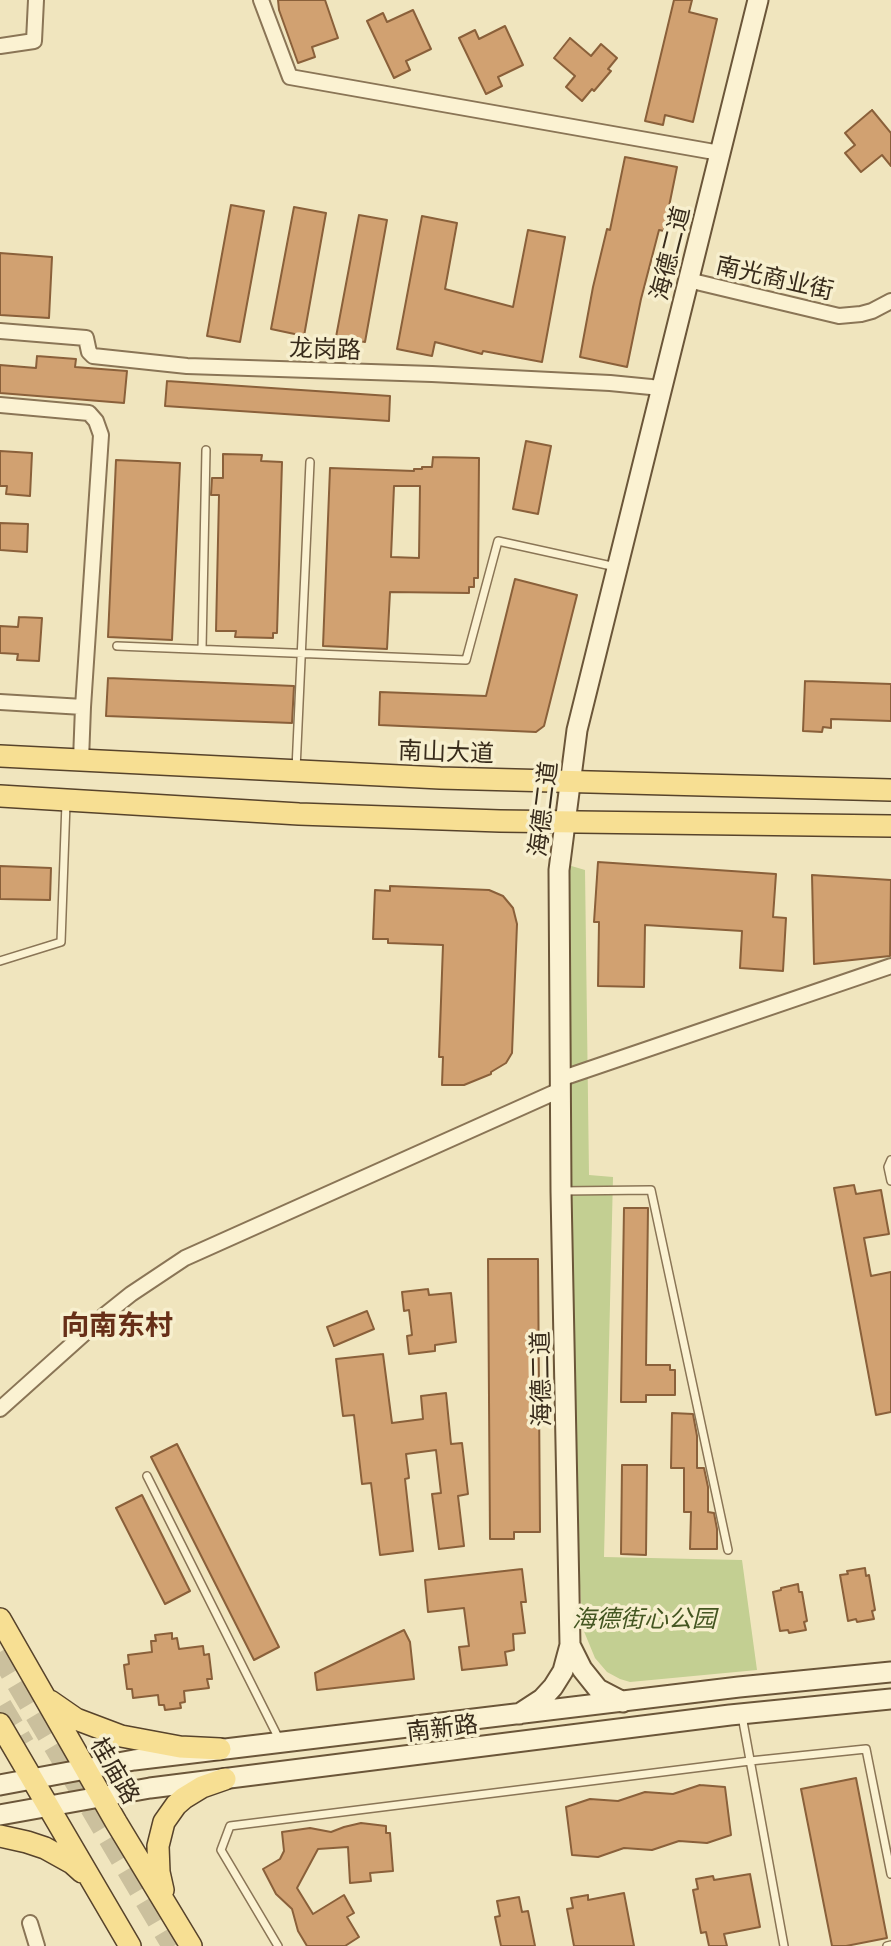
<!DOCTYPE html>
<meta charset="utf-8">
<style>
body{margin:0}
canvas{display:block;background:#f0e5be}
</style>
<canvas width="891" height="1946"></canvas>
<script>
const ctx = document.querySelector('canvas').getContext('2d');
ctx.lineJoin = 'round';
function fillPath(path, color) { ctx.fillStyle = color; ctx.fill(path, 'evenodd'); }
const shape = rows => new Path2D(rows.map(r => 'M' + r).join(''));
function strokePath(path, color, width, dash) { ctx.strokeStyle = color; ctx.lineWidth = width; ctx.lineCap = dash ? 'butt' : 'round'; ctx.setLineDash(dash || []); ctx.stroke(path); }
function write(font, color, halo, rows, align = 'center') {
  ctx.font = font + ' Georgia,"Noto Sans SC",serif'; ctx.lineWidth = 7; ctx.setLineDash([]); ctx.textBaseline = 'middle'; ctx.strokeStyle = halo; ctx.fillStyle = color; for (const [text, x, y, turn = 0] of rows) {
    ctx.save(); ctx.translate(x, y); ctx.rotate((+turn || 0) * Math.PI / 180); ctx.textAlign = isNaN(turn) ? turn : align; if (halo) ctx.strokeText(text, 0, 0); ctx.fillText(text, 0, 0); ctx.restore();
  }
}
const green = shape([
 [568,865,585,870,589,1175,613,1177,604,1557,742,1560,757,1670,630,1682,620,1679,607,1672,595,1658,583,1629,578,1557,568,1245]
]);
const building = shape([
 [278,0,325,0,338,38,312,47,315,57,298,63,279,10,278,0],
 [674,0,692,0,689,12,717,19,693,122,665,115,663,125,645,121,674,0],
 [413,10,431,49,406,61,410,70,394,78,367,21,383,13,387,22,413,10],
 [505,26,523,65,498,77,502,86,486,94,459,38,475,30,479,39,505,26],
 [570,38,591,56,601,44,617,58,608,69,611,71,594,91,592,89,582,101,566,87,575,76,554,58,570,38],
 [872,110,891,133,891,166,882,155,861,172,845,153,855,145,845,133,872,110],
 [625,157,677,167,664,231,659,230,641,299,627,367,580,357,593,287,607,229,610,230,625,157],
 [231,205,264,211,240,342,207,336,231,205],
 [294,207,326,213,304,336,271,329,294,207],
 [359,215,387,220,365,342,336,337,359,215],
 [422,216,457,223,445,289,513,307,528,230,565,237,542,362,483,351,482,354,435,342,432,356,397,349,422,216],
 [0,253,52,257,49,318,0,315,0,253],
 [37,356,76,359,75,367,127,371,124,403,0,393,0,365,36,368,37,356],
 [167,381,390,396,389,421,165,406,167,381],
 [526,441,551,446,538,514,513,509,526,441],
 [0,451,32,453,30,496,6,494,7,486,0,486,0,451],
 [223,454,262,455,261,461,282,462,277,633,273,633,273,638,235,637,236,631,216,631,219,495,211,495,212,478,223,478,223,454],
 [433,457,479,458,478,578,474,578,474,587,469,587,469,593,390,592,387,649,323,646,330,468,414,471,414,469,422,469,422,467,432,467,433,457],
 [394,486,420,486,419,558,391,557,394,486],
 [116,460,180,463,172,640,108,637,116,460],
 [0,523,28,524,27,552,0,550,0,523],
 [515,579,577,595,544,726,536,732,379,725,380,692,486,696,515,579],
 [19,617,42,618,39,661,17,660,18,654,0,653,0,626,18,627,19,617],
 [108,678,294,686,292,723,106,716,108,678],
 [805,681,891,684,891,721,831,719,831,728,823,727,822,732,803,731,805,681],
 [598,862,776,874,773,917,786,918,783,971,740,968,742,931,645,925,644,987,598,986,599,922,594,922,598,862],
 [0,866,51,868,50,900,0,899,0,866],
 [812,875,891,880,890,956,814,964,812,875],
 [390,886,489,890,503,896,513,908,517,924,512,1053,506,1063,491,1072,491,1074,464,1085,442,1085,443,1057,439,1057,443,945,388,943,388,939,373,939,375,890,390,891,390,886],
 [854,1185,856,1194,881,1190,889,1234,864,1238,871,1276,891,1272,891,1412,876,1415,834,1188,854,1185],
 [624,1208,648,1208,646,1365,670,1365,670,1370,675,1370,675,1395,646,1395,646,1402,621,1402,624,1208],
 [488,1259,538,1259,540,1532,514,1532,514,1539,490,1539,488,1259],
 [428,1289,429,1295,451,1293,456,1342,435,1345,435,1351,409,1354,407,1336,412,1335,409,1310,404,1311,402,1292,428,1289],
 [367,1311,374,1329,334,1346,327,1327,367,1311],
 [383,1354,392,1423,423,1419,421,1396,446,1393,451,1444,462,1443,468,1494,458,1496,464,1546,439,1549,432,1494,441,1493,436,1450,406,1454,409,1478,405,1479,413,1551,380,1555,371,1483,362,1484,354,1415,343,1416,336,1359,383,1354],
 [672,1413,693,1414,697,1436,697,1468,704,1468,708,1487,708,1512,714,1513,717,1529,717,1549,690,1549,691,1512,684,1512,684,1468,671,1468,672,1413],
 [177,1444,279,1647,254,1660,151,1457,177,1444],
 [622,1465,647,1465,646,1555,621,1554,622,1465],
 [142,1495,190,1591,165,1604,116,1508,142,1495],
 [865,1568,866,1576,869,1575,875,1610,872,1611,874,1619,857,1622,856,1619,848,1621,840,1575,848,1574,847,1571,865,1568],
 [522,1569,526,1602,521,1602,525,1633,513,1634,514,1650,505,1652,507,1665,462,1670,459,1647,469,1646,464,1608,428,1612,425,1580,522,1569],
 [798,1584,799,1592,802,1592,807,1621,804,1622,806,1630,789,1633,788,1630,780,1631,773,1592,781,1590,781,1588,798,1584],
 [404,1630,410,1642,414,1679,317,1690,315,1673,404,1630],
 [172,1633,172,1639,177,1638,179,1649,203,1646,204,1655,209,1654,212,1679,207,1679,209,1688,184,1691,185,1702,180,1703,181,1708,165,1710,164,1705,159,1705,158,1695,133,1698,132,1689,127,1689,124,1665,129,1664,128,1655,152,1652,151,1641,156,1641,155,1635,172,1633],
 [856,1778,887,1938,846,1946,832,1946,801,1789,856,1778],
 [700,1785,725,1787,731,1835,707,1843,679,1841,652,1850,624,1848,598,1857,572,1855,566,1807,590,1799,618,1801,645,1792,673,1794,700,1785],
 [361,1823,386,1826,386,1833,390,1833,393,1871,370,1873,371,1881,350,1883,348,1847,318,1849,297,1888,313,1914,344,1895,354,1913,347,1917,359,1937,345,1946,307,1946,298,1931,292,1909,276,1894,263,1869,280,1859,284,1851,282,1832,310,1828,331,1832,344,1827,361,1823],
 [750,1874,760,1927,724,1934,727,1946,709,1946,706,1932,701,1933,693,1890,698,1889,696,1879,713,1876,714,1880,750,1874],
 [624,1893,634,1946,574,1946,567,1909,573,1908,571,1898,588,1895,588,1900,624,1893],
 [519,1897,522,1912,528,1911,535,1946,501,1946,495,1917,500,1916,497,1901,519,1897]
]);
const highwayTunnel = shape([
 [0,1652,174,1946],
 [0,1706,23,1745]
]);
const lane = shape([
 [117,646,466,660,498,541,616,567],
 [202,649,206,450],
 [296,769,310,462],
 [0,961,61,942,66,803],
 [891,1160,888,1167,891,1181],
 [561,1191,651,1190,728,1550],
 [147,1476,280,1741],
 [742,1716,784,1946],
 [278,1946,221,1850,230,1826,750,1761,866,1749,891,1874],
 [887,1946,891,1945]
]);
const street = shape([
 [261,0,290,77,720,153],
 [0,46,34,41,36,0],
 [688,280,839,316,861,314,872,311,891,301],
 [0,331,86,338,89,352,93,356,187,366,432,374,610,383,661,388],
 [0,405,89,413,96,421,101,435,83,707,81,760],
 [0,702,83,707],
 [560,1079,891,966],
 [0,1409,106,1314,131,1294,185,1258,560,1090],
 [30,1923,37,1946]
]);
const secondary = shape([
 [570,1645,582,1669,598,1689,623,1702],
 [519,1714,542,1699,553,1687,563,1671,570,1645,561,1191,559,870,577,730,758,0],
 [0,1785,134,1760,739,1687,891,1672],
 [0,1815,150,1788,730,1715,891,1699]
]);
const primary = shape([
 [0,756,440,778,891,790],
 [0,796,299,814,500,821,891,826],
 [0,1619,116,1822,191,1946],
 [50,1701,76,1719,121,1736,180,1747,220,1749],
 [0,1724,130,1946],
 [0,1836,27,1842,45,1848,72,1863,82,1872],
 [163,1890,159,1872,158,1846,164,1822,176,1805,184,1798,202,1787,225,1779]
]);
const streetNames = [
 ["海德二道",669,253,-76],
 ["南光商业街",775,277,13],
 ["龙岗路",325,348,2],
 ["南山大道",446,751,2],
 ["海德二道",542,809,-83],
 ["海德二道",540,1379,-91],
 ["南新路",442,1727,-7],
 ["桂庙路",116,1770,60]
];
const parkNames = [
 ["海德街心公园",644,1618]
];
const quarterNames = [
 ["向南东村",117,1324]
];
fillPath(green, '#c3cf92');
fillPath(building, '#d1a171');
strokePath(building, '#8a603a', 2);
strokePath(highwayTunnel, '#cbc09d', 24, [24, 12]);
strokePath(lane, '#8a7556', 10);
strokePath(street, '#8a7556', 18);
strokePath(secondary, '#6b5639', 23);
strokePath(primary, '#57432b', 24);
strokePath(lane, '#fbf2d2', 7);
strokePath(street, '#fbf2d2', 14);
strokePath(secondary, '#fbf2d2', 19);
strokePath(primary, '#f7df93', 21);
write('24px', '#382b1b', '#f7efce', streetNames);
write('italic 24px', '#445621', '#f7efce', parkNames);
write('bold 28px', '#672f18', '#f7efce', quarterNames);
</script>
